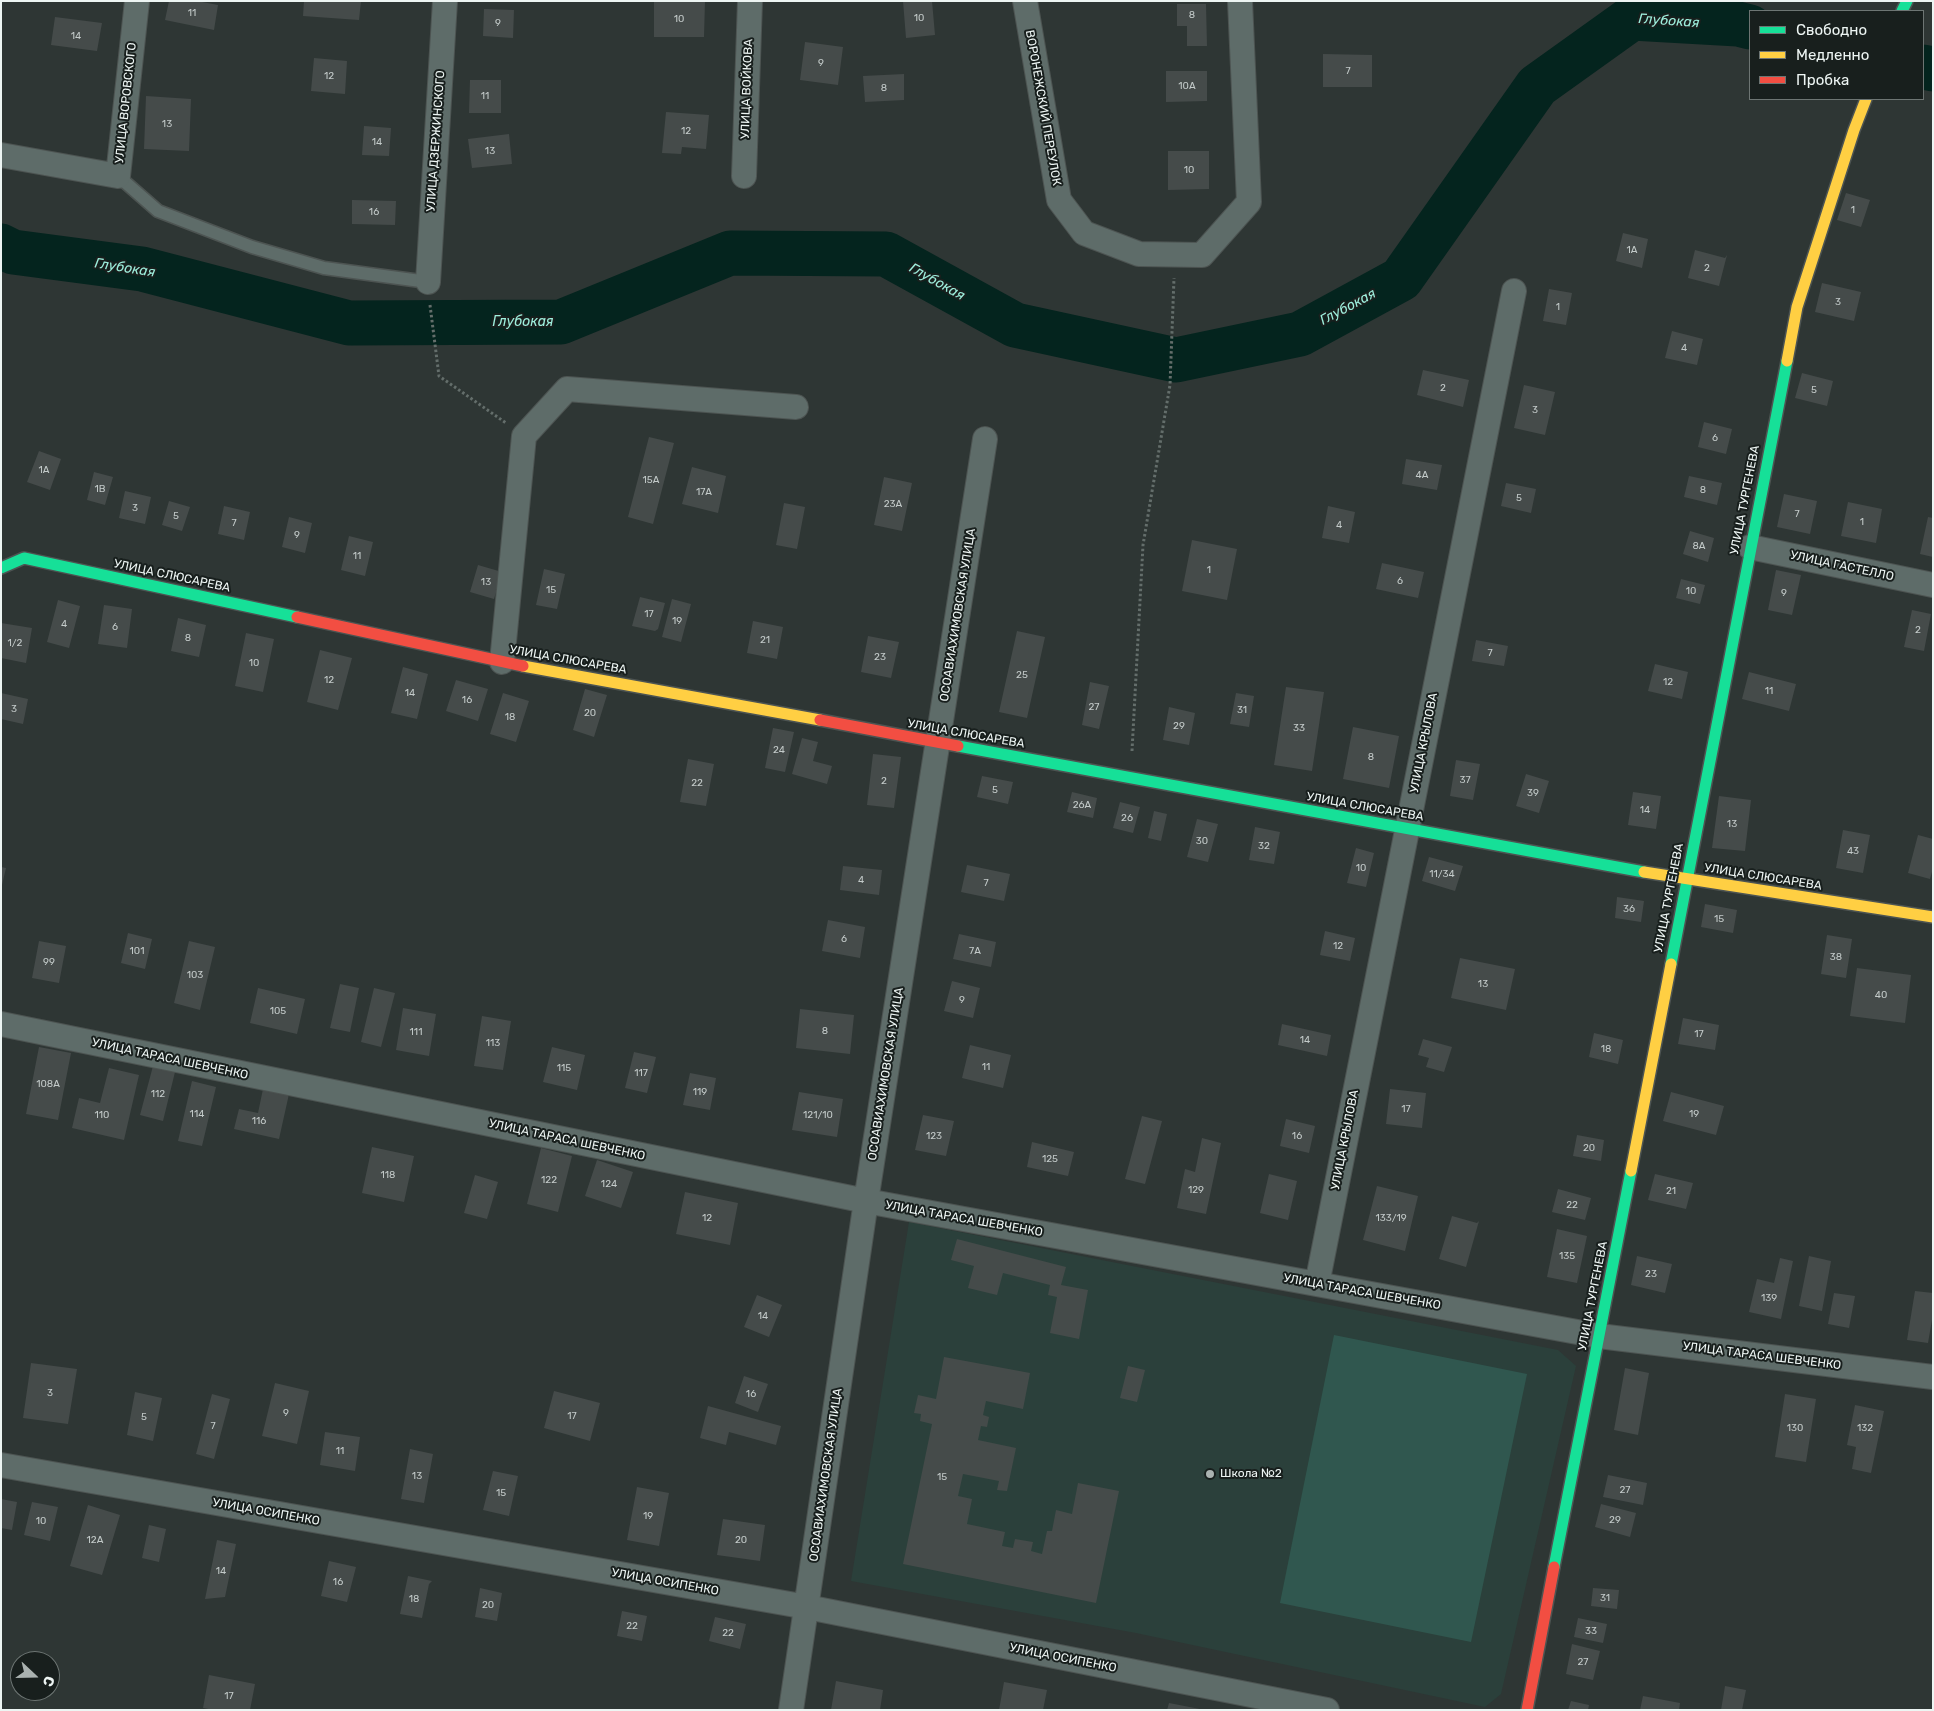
<!DOCTYPE html>
<meta charset="utf-8">
<style>
body{margin:0}
#map{position:relative;width:1934px;height:1711px;overflow:hidden;background:#2e3634;font-family:Rubik,sans-serif}
canvas{display:block}
.frame{position:absolute;inset:0;border:2px solid #edf5f3;pointer-events:none}
.legend{position:absolute;left:1749px;top:10px;width:175px;height:90px;box-sizing:border-box;background:#181f1d;border:1px solid #6d7573;margin:0;padding:6px 9px;list-style:none;font-size:15px;color:#edf5f3}
.legend li{display:flex;align-items:center;gap:10px;height:25px}
.legend b{width:25px;border:1px solid #6d7573}
.north{position:absolute;left:10px;top:1651px;width:50px;height:50px;box-sizing:border-box;background:#181f1d;border:1px solid #6d7573;border-radius:50%;rotate:111deg;font-size:14px;font-weight:700;line-height:20px;text-align:center;color:#edf5f3}
.north::after{content:'';display:block;margin:auto;width:18px;height:22px;background:#aab2b0;clip-path:polygon(50% 0,100% 100%,50% 72%,0 100%)}
</style>
<div id="map">
<canvas width="1934" height="1711"></canvas>
<div class="frame"></div>
<ul class="legend">
<li><b style="height:6px;background:#16e098"></b>Свободно</li>
<li><b style="height:6px;background:#ffcf43"></b>Медленно</li>
<li><b style="height:6px;background:#f24e42"></b>Пробка</li>
</ul>
<div class="north">С</div>
</div>
<script>
const ctx = document.querySelector('canvas').getContext('2d');
ctx.lineJoin = 'round';
function fillPath(path, color) { ctx.fillStyle = color; ctx.fill(path, 'evenodd'); }
const shape = rows => new Path2D(rows.map(r => 'M' + r).join(''));
function strokePath(path, color, width, dash) { ctx.strokeStyle = color; ctx.lineWidth = width; ctx.lineCap = dash ? 'butt' : 'round'; ctx.setLineDash(dash || []); ctx.stroke(path); }
function write(font, color, halo, rows, align = 'center') {
  ctx.font = font + ' Rubik,sans-serif'; ctx.lineWidth = 4; ctx.setLineDash([]); ctx.textBaseline = 'middle'; ctx.strokeStyle = halo; ctx.fillStyle = color; for (const [text, x, y, turn = 0] of rows) {
    ctx.save(); ctx.translate(x, y); ctx.rotate((+turn || 0) * Math.PI / 180); ctx.textAlign = isNaN(turn) ? turn : align; if (halo) ctx.strokeText(text, 0, 0); ctx.fillText(text, 0, 0); ctx.restore();
  }
}
const built = shape([
 [909,1222,1558,1350,1576,1366,1501,1694,1485,1707,1136,1633,851,1581]
]);
const green = shape([
 [1334,1335,1527,1374,1471,1642,1280,1603]
]);
const stream = shape([
 [1,267,13,252]
]);
const river = shape([
 [1923,67,1933,69],
 [1,246,13,252,142,269,349,323,561,322,730,253,886,254,1015,325,1176,360,1300,334,1401,279,1537,86,1632,18,1738,24,1750,27]
]);
const building = shape([
 [169,1,197,1,218,5,214,30,165,20],
 [304,1,361,1,359,20,303,16],
 [654,1,705,1,704,37,654,37],
 [903,1,932,1,935,35,906,38],
 [1177,4,1206,4,1207,46,1187,46,1187,26,1177,26],
 [484,9,514,10,513,38,483,36],
 [55,17,102,23,97,51,51,45],
 [805,42,843,47,838,85,800,80],
 [1323,54,1372,55,1372,87,1323,87],
 [314,58,347,61,345,94,311,91],
 [1166,71,1207,71,1207,101,1166,102],
 [904,74,904,100,865,102,863,76],
 [470,80,501,80,501,113,469,113],
 [146,96,191,99,189,151,144,149],
 [666,112,709,115,706,149,682,147,681,154,662,153],
 [364,126,391,128,389,156,362,155],
 [509,134,512,164,472,168,468,139],
 [1168,151,1209,151,1209,189,1168,190],
 [1846,193,1870,200,1861,227,1837,220],
 [352,200,396,201,395,225,352,224],
 [1623,233,1648,239,1642,268,1616,261],
 [1695,250,1725,258,1727,255,1719,286,1688,278],
 [1822,283,1861,292,1854,321,1815,312],
 [1549,289,1572,293,1566,325,1543,321],
 [1672,331,1703,339,1697,365,1665,358],
 [1423,370,1469,380,1463,407,1417,395],
 [1802,373,1833,381,1827,406,1795,398],
 [1524,385,1555,392,1545,435,1514,428],
 [1704,422,1732,429,1726,454,1698,447],
 [649,437,674,443,653,524,628,517],
 [39,451,61,459,50,490,27,482],
 [1406,459,1442,465,1437,490,1402,484],
 [692,467,726,476,718,513,682,504],
 [94,472,113,477,105,505,87,500],
 [1689,476,1722,483,1717,505,1684,497],
 [884,477,912,483,902,531,874,525],
 [1506,483,1536,489,1531,513,1501,506],
 [125,491,151,497,145,524,119,518],
 [1784,494,1817,501,1810,534,1777,527],
 [169,501,190,507,182,531,162,525],
 [1848,502,1882,509,1876,543,1841,536],
 [784,503,805,507,797,549,776,545],
 [224,506,250,512,244,540,218,534],
 [1328,506,1355,512,1349,543,1322,538],
 [289,517,312,523,305,553,282,547],
 [1928,517,1933,518,1933,557,1920,554],
 [1690,531,1714,538,1708,562,1683,554],
 [349,536,373,542,365,576,341,570],
 [1192,540,1237,549,1227,600,1182,591],
 [1382,563,1424,572,1418,598,1376,589],
 [478,565,502,572,494,599,470,592],
 [544,569,565,574,557,609,536,605],
 [1776,570,1801,575,1792,615,1768,610],
 [1681,579,1705,585,1700,604,1676,598],
 [640,597,665,603,658,629,655,631,632,626],
 [672,599,691,604,681,642,662,637],
 [58,600,80,606,69,648,47,642],
 [104,605,132,609,127,648,98,644],
 [1912,610,1931,614,1924,651,1904,647],
 [178,618,206,625,199,657,171,651],
 [753,621,783,627,777,659,747,653],
 [1,623,32,628,26,663,1,658],
 [1017,631,1045,637,1027,718,999,712],
 [246,633,274,639,263,692,235,686],
 [868,636,899,642,891,678,861,672],
 [1476,640,1508,646,1504,666,1472,661],
 [320,650,352,658,338,710,307,702],
 [1655,664,1688,672,1682,699,1648,691],
 [403,667,428,674,417,719,391,713],
 [1749,672,1796,684,1789,711,1742,699],
 [456,680,488,689,478,721,446,711],
 [1090,682,1109,686,1099,729,1082,725],
 [1286,687,1324,692,1312,771,1274,765],
 [585,689,607,695,594,737,573,730],
 [1,693,28,699,23,724,1,719],
 [503,693,529,701,516,742,490,734],
 [1236,693,1254,696,1249,727,1230,724],
 [1169,707,1195,713,1189,745,1163,740],
 [1353,727,1399,736,1389,788,1343,779],
 [773,728,794,732,785,772,765,768],
 [802,738,818,742,813,761,832,766,827,784,792,774],
 [873,754,901,757,894,808,867,805],
 [688,759,714,764,706,806,680,802],
 [1456,760,1480,764,1473,800,1450,796],
 [1526,774,1549,781,1539,813,1516,806],
 [982,776,1013,782,1008,804,977,797],
 [1072,792,1097,798,1093,818,1067,812],
 [1633,792,1661,796,1656,829,1628,825],
 [1719,796,1751,800,1745,851,1712,848],
 [1120,802,1140,807,1133,833,1113,828],
 [1154,811,1167,814,1161,841,1148,838],
 [1197,819,1218,824,1208,862,1187,857],
 [1255,827,1280,832,1274,864,1249,860],
 [1843,830,1870,835,1863,873,1836,868],
 [1918,835,1933,839,1933,868,1930,879,1908,873],
 [1356,848,1374,853,1366,887,1347,883],
 [1429,857,1463,866,1455,891,1422,881],
 [967,865,1010,874,1004,901,961,892],
 [843,866,882,870,879,895,840,890],
 [1,867,6,868,2,885,1,885],
 [1617,897,1644,901,1641,922,1615,918],
 [1705,904,1737,910,1733,933,1701,927],
 [828,920,865,927,860,958,822,951],
 [1325,931,1355,938,1350,961,1320,955],
 [128,933,152,939,145,969,121,963],
 [959,934,996,942,991,967,953,959],
 [1827,935,1852,939,1846,978,1821,974],
 [39,941,66,946,59,983,32,978],
 [189,941,215,947,200,1010,174,1003],
 [1460,958,1515,969,1506,1010,1451,998],
 [1857,968,1911,975,1905,1023,1850,1016],
 [952,981,980,988,973,1018,944,1011],
 [340,984,359,988,350,1032,330,1028],
 [258,988,305,999,297,1034,250,1023],
 [374,988,395,993,381,1047,361,1042],
 [403,1008,436,1014,429,1056,396,1050],
 [800,1009,854,1015,850,1054,796,1048],
 [482,1016,511,1021,503,1070,474,1066],
 [1683,1018,1719,1025,1715,1050,1678,1044],
 [1282,1024,1331,1035,1327,1056,1278,1045],
 [1594,1033,1623,1040,1618,1064,1589,1057],
 [1423,1039,1452,1047,1444,1072,1426,1067,1429,1058,1418,1055],
 [970,1045,1011,1055,1003,1088,962,1078],
 [39,1047,71,1053,58,1120,26,1114],
 [552,1047,585,1055,577,1090,543,1082],
 [634,1052,656,1057,647,1093,625,1088],
 [153,1066,175,1072,163,1121,140,1115],
 [109,1068,139,1075,124,1140,72,1128,79,1098,100,1103],
 [690,1073,716,1078,710,1110,683,1105],
 [192,1081,216,1087,202,1146,178,1141],
 [263,1089,289,1094,279,1139,234,1129,239,1109,258,1113],
 [1390,1089,1426,1093,1422,1128,1386,1124],
 [799,1092,843,1099,837,1137,792,1130],
 [1671,1092,1724,1106,1716,1135,1663,1121],
 [923,1115,954,1121,946,1156,915,1150],
 [1142,1116,1162,1121,1145,1184,1125,1179],
 [1286,1119,1315,1126,1309,1153,1280,1146],
 [1577,1135,1604,1140,1601,1161,1573,1156],
 [1202,1138,1221,1143,1206,1214,1177,1208,1185,1169,1195,1172],
 [1032,1142,1074,1152,1068,1176,1027,1167],
 [372,1147,414,1156,404,1202,362,1193],
 [541,1148,572,1156,558,1212,527,1204],
 [597,1160,633,1172,621,1208,585,1196],
 [1269,1174,1297,1181,1288,1220,1260,1213],
 [1655,1174,1693,1183,1686,1209,1648,1200],
 [475,1175,498,1182,487,1219,464,1213],
 [1377,1186,1418,1196,1405,1251,1363,1240],
 [1558,1189,1591,1198,1585,1220,1552,1212],
 [685,1192,738,1203,730,1245,676,1234],
 [1452,1216,1477,1223,1479,1221,1466,1267,1439,1259],
 [1557,1229,1587,1236,1577,1283,1547,1277],
 [957,1239,1066,1267,1061,1285,1088,1290,1079,1339,1050,1333,1057,1297,1048,1295,1050,1285,1003,1273,997,1295,968,1288,974,1266,951,1260],
 [1637,1256,1672,1264,1665,1293,1631,1285],
 [1809,1256,1831,1261,1822,1311,1799,1306],
 [1780,1258,1793,1261,1781,1319,1749,1312,1757,1279,1774,1283],
 [1915,1291,1933,1293,1933,1314,1928,1343,1907,1340],
 [1834,1293,1855,1296,1849,1328,1828,1324],
 [757,1295,782,1305,769,1337,744,1327],
 [944,1357,1030,1373,1023,1409,986,1401,983,1415,989,1417,987,1427,981,1426,978,1440,1016,1448,1007,1491,997,1490,999,1481,963,1474,958,1496,972,1499,967,1524,1005,1532,1002,1546,1013,1548,1015,1539,1033,1542,1031,1551,1042,1554,1047,1531,1052,1531,1056,1510,1072,1514,1078,1483,1119,1491,1096,1603,903,1564,932,1424,920,1421,921,1414,914,1413,918,1395,936,1399],
 [31,1363,77,1369,68,1424,23,1418],
 [1128,1366,1145,1370,1137,1402,1120,1398],
 [1625,1368,1649,1373,1638,1435,1614,1430],
 [744,1376,768,1384,758,1412,735,1403],
 [275,1383,309,1391,297,1444,262,1436],
 [554,1391,600,1403,590,1441,544,1428],
 [135,1392,162,1398,153,1441,127,1435],
 [212,1394,230,1399,214,1459,196,1454],
 [1785,1394,1816,1399,1806,1462,1775,1457],
 [1855,1405,1884,1411,1871,1473,1852,1469,1856,1447,1847,1445],
 [708,1406,781,1426,776,1445,729,1432,726,1445,700,1438],
 [325,1432,360,1437,355,1471,320,1465],
 [410,1449,433,1454,424,1503,401,1499],
 [493,1471,518,1476,509,1516,483,1510],
 [1608,1475,1647,1483,1643,1505,1603,1497],
 [637,1487,669,1493,659,1546,627,1540],
 [1,1499,17,1502,12,1530,1,1528],
 [32,1502,58,1507,50,1541,24,1535],
 [1601,1504,1636,1513,1630,1537,1595,1527],
 [88,1505,120,1515,102,1575,70,1566],
 [723,1519,765,1525,760,1561,717,1555],
 [149,1525,166,1529,159,1562,142,1558],
 [217,1540,236,1544,225,1597,205,1599],
 [329,1561,356,1567,347,1602,321,1596],
 [408,1576,432,1581,429,1584,422,1618,400,1614],
 [480,1588,502,1593,497,1621,475,1617],
 [1593,1588,1619,1590,1617,1609,1591,1606],
 [622,1611,647,1616,642,1641,617,1636],
 [715,1617,746,1624,740,1649,709,1641],
 [1578,1618,1607,1624,1603,1643,1574,1637],
 [1572,1644,1600,1651,1593,1680,1566,1674],
 [209,1675,255,1684,250,1710,214,1710,203,1708],
 [836,1681,883,1690,880,1710,831,1710],
 [1004,1682,1047,1690,1043,1710,999,1710],
 [1725,1686,1746,1690,1742,1710,1721,1710],
 [1643,1696,1680,1703,1679,1710,1640,1710],
 [1571,1701,1589,1705,1588,1710,1568,1710],
 [1169,1703,1200,1709,1200,1710,1167,1710]
]);
const path = shape([
 [430,305,439,376,506,423],
 [1132,751,1143,545,1170,385,1174,278]
]);
const lane = shape([
 [118,176,158,211,252,247,324,268,428,282]
]);
const street = shape([
 [1025,1,1059,200,1084,233,1139,254,1202,255,1249,202,1240,1],
 [1,155,118,176,137,1],
 [744,176,750,1],
 [428,282,445,1],
 [1750,547,1933,585],
 [502,662,524,436,567,389,796,407],
 [1,1024,866,1201,1599,1336,1933,1377],
 [1317,1284,1514,291],
 [1,1465,807,1607,1327,1710],
 [791,1710,866,1201,985,439]
]);
const fast = shape([
 [1902,11,1907,1],
 [1,568,24,558,297,617],
 [958,746,1644,872],
 [1671,964,1787,361],
 [1554,1567,1631,1171]
]);
const slow = shape([
 [1787,361,1797,307,1854,130,1866,99],
 [523,666,820,720],
 [1644,872,1933,917],
 [1631,1171,1671,964]
]);
const jam = shape([
 [297,617,523,666],
 [820,720,958,746],
 [1527,1710,1554,1567]
]);
const markers = [
 [1210,1474,5,"#aab2b0"]
];
const numberNames = [
 ["11",192,13],
 ["8",1192,15],
 ["10",919,18],
 ["10",679,19],
 ["9",498,23],
 ["14",76,36],
 ["9",821,63],
 ["7",1348,71],
 ["12",329,76],
 ["10А",1187,86],
 ["8",884,88],
 ["11",485,96],
 ["13",167,124],
 ["12",686,131],
 ["14",377,142],
 ["13",490,151],
 ["10",1189,170],
 ["1",1853,210],
 ["16",374,212],
 ["1А",1632,250],
 ["2",1707,268],
 ["3",1838,302],
 ["1",1558,307],
 ["4",1684,348],
 ["2",1443,388],
 ["5",1814,390],
 ["3",1535,410],
 ["6",1715,438],
 ["1А",44,470],
 ["4А",1422,475],
 ["15А",651,480],
 ["1В",100,489],
 ["8",1703,490],
 ["17А",704,492],
 ["5",1519,498],
 ["23А",893,504],
 ["3",135,508],
 ["7",1797,514],
 ["5",176,516],
 ["1",1862,522],
 ["7",234,523],
 ["4",1339,525],
 ["9",297,535],
 ["8А",1699,546],
 ["11",357,556],
 ["1",1209,570],
 ["6",1400,581],
 ["13",486,582],
 ["15",551,590],
 ["10",1691,591],
 ["9",1784,593],
 ["17",649,614],
 ["19",677,621],
 ["4",64,624],
 ["6",115,627],
 ["2",1918,630],
 ["8",188,638],
 ["21",765,640],
 ["1/2",15,643],
 ["7",1490,653],
 ["23",880,657],
 ["10",254,663],
 ["25",1022,675],
 ["12",329,680],
 ["12",1668,682],
 ["11",1769,691],
 ["14",410,693],
 ["16",467,700],
 ["27",1094,707],
 ["3",14,709],
 ["31",1242,710],
 ["20",590,713],
 ["18",510,717],
 ["29",1179,726],
 ["33",1299,728],
 ["24",779,750],
 ["8",1371,757],
 ["37",1465,780],
 ["2",884,781],
 ["22",697,783],
 ["5",995,790],
 ["39",1533,793],
 ["26А",1082,805],
 ["14",1645,810],
 ["26",1127,818],
 ["13",1732,824],
 ["30",1202,841],
 ["32",1264,846],
 ["43",1853,851],
 ["10",1361,868],
 ["11/34",1442,874],
 ["4",861,880],
 ["7",986,883],
 ["36",1629,909],
 ["15",1719,919],
 ["6",844,939],
 ["12",1338,946],
 ["101",137,951],
 ["7А",975,951],
 ["38",1836,957],
 ["99",49,962],
 ["103",195,975],
 ["13",1483,984],
 ["40",1881,995],
 ["9",962,1000],
 ["105",278,1011],
 ["8",825,1031],
 ["111",416,1032],
 ["17",1699,1034],
 ["14",1305,1040],
 ["113",493,1043],
 ["18",1606,1049],
 ["11",986,1067],
 ["115",564,1068],
 ["117",641,1073],
 ["108А",48,1084],
 ["119",700,1092],
 ["112",158,1094],
 ["17",1406,1109],
 ["114",197,1114],
 ["19",1694,1114],
 ["110",102,1115],
 ["121/10",818,1115],
 ["116",259,1121],
 ["123",934,1136],
 ["16",1297,1136],
 ["20",1589,1148],
 ["125",1050,1159],
 ["118",388,1175],
 ["122",549,1180],
 ["124",609,1184],
 ["129",1196,1190],
 ["21",1671,1191],
 ["22",1572,1205],
 ["12",707,1218],
 ["133/19",1391,1218],
 ["135",1567,1256],
 ["23",1651,1274],
 ["139",1769,1298],
 ["14",763,1316],
 ["3",50,1393],
 ["16",751,1394],
 ["9",286,1413],
 ["17",572,1416],
 ["5",144,1417],
 ["7",213,1426],
 ["130",1795,1428],
 ["132",1865,1428],
 ["11",340,1451],
 ["13",417,1476],
 ["15",942,1477],
 ["27",1625,1490],
 ["15",501,1493],
 ["19",648,1516],
 ["29",1615,1520],
 ["10",41,1521],
 ["12А",95,1540],
 ["20",741,1540],
 ["14",221,1571],
 ["16",338,1582],
 ["31",1605,1598],
 ["18",414,1599],
 ["20",488,1605],
 ["22",632,1626],
 ["33",1591,1631],
 ["22",728,1633],
 ["27",1583,1662],
 ["17",229,1696]
];
const streetNames = [
 ["УЛИЦА ВОЙКОВА",747,89,-88],
 ["УЛИЦА ВОРОВСКОГО",126,103,-84],
 ["ВОРОНЕЖСКИЙ ПЕРЕУЛОК",1043,108,80],
 ["УЛИЦА ДЗЕРЖИНСКОГО",436,141,-86],
 ["УЛИЦА ТУРГЕНЕВА",1745,500,-79],
 ["УЛИЦА ГАСТЕЛЛО",1842,566,12],
 ["УЛИЦА СЛЮСАРЕВА",172,576,12],
 ["ОСОАВИАХИМОВСКАЯ УЛИЦА",958,615,-81],
 ["УЛИЦА СЛЮСАРЕВА",568,660,10],
 ["УЛИЦА СЛЮСАРЕВА",966,734,10],
 ["УЛИЦА КРЫЛОВА",1424,743,-79],
 ["УЛИЦА СЛЮСАРЕВА",1365,807,10],
 ["УЛИЦА СЛЮСАРЕВА",1763,877,9],
 ["УЛИЦА ТУРГЕНЕВА",1669,898,-79],
 ["УЛИЦА ТАРАСА ШЕВЧЕНКО",170,1059,12],
 ["ОСОАВИАХИМОВСКАЯ УЛИЦА",886,1074,-81],
 ["УЛИЦА ТАРАСА ШЕВЧЕНКО",567,1140,12],
 ["УЛИЦА КРЫЛОВА",1345,1140,-79],
 ["УЛИЦА ТАРАСА ШЕВЧЕНКО",964,1219,10],
 ["УЛИЦА ТАРАСА ШЕВЧЕНКО",1362,1292,10],
 ["УЛИЦА ТУРГЕНЕВА",1593,1296,-79],
 ["УЛИЦА ТАРАСА ШЕВЧЕНКО",1762,1356,7],
 ["ОСОАВИАХИМОВСКАЯ УЛИЦА",826,1475,-82],
 ["УЛИЦА ОСИПЕНКО",266,1512,10],
 ["УЛИЦА ОСИПЕНКО",665,1582,10],
 ["УЛИЦА ОСИПЕНКО",1063,1658,11]
];
const poiNames = [
 ["Школа №2",1220,1474]
];
const waterNames = [
 ["Глубокая",1669,21,4],
 ["Глубокая",125,268,9],
 ["Глубокая",937,282,29],
 ["Глубокая",1348,307,-28],
 ["Глубокая",523,322]
];
fillPath(built, '#2b403b');
fillPath(green, '#30574f');
strokePath(stream, '#04241e', 8);
strokePath(river, '#04241e', 45);
fillPath(building, '#454b4a');
strokePath(lane, '#4d5452', 15);
strokePath(street, '#4d5452', 26);
strokePath(fast, '#4d5452', 14);
strokePath(slow, '#4d5452', 14);
strokePath(jam, '#4d5452', 14);
strokePath(path, '#646e6b', 3, [2.5, 2.5]);
strokePath(lane, '#5e6c69', 12);
strokePath(street, '#5e6c69', 24);
strokePath(fast, '#16e098', 11);
strokePath(slow, '#ffcf43', 11);
strokePath(jam, '#f24e42', 11);
for (const [x, y, r, color] of markers) { const dot = new Path2D(); dot.arc(x, y, r, 0, 2 * Math.PI); ctx.fillStyle = color; ctx.fill(dot); strokePath(dot, '#181f1d', 2); }
write('10px', '#c3cac9', null, numberNames);
write('12px', '#edf5f3', '#181f1d', streetNames);
write('12px', '#edf5f3', '#181f1d', poiNames, 'left');
write('italic 14px', '#9eefdd', '#181f1d', waterNames);
</script>
